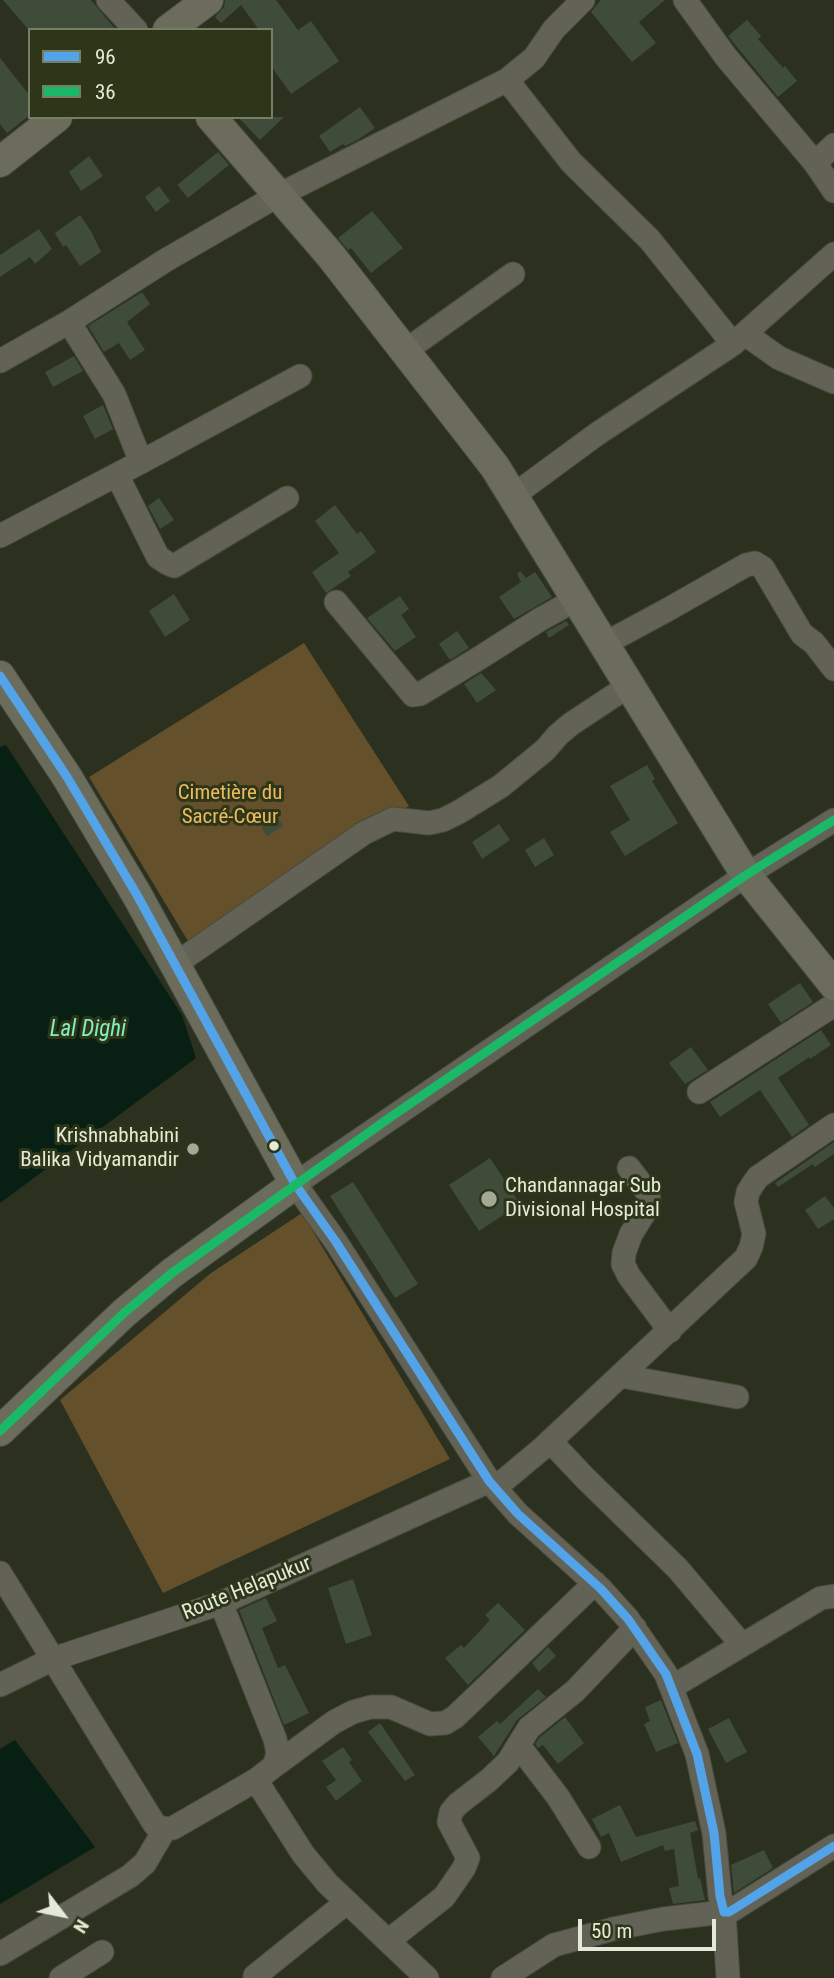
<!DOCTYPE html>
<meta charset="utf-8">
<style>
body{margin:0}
#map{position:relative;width:834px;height:1978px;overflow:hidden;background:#2b301f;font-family:"Roboto Condensed",sans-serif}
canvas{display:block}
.legend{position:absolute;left:28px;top:28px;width:245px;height:91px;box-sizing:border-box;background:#2e3619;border:2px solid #777e65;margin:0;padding:9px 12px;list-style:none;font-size:21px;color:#e4ead8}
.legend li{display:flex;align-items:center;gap:14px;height:35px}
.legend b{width:35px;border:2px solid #777e65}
.north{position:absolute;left:28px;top:1880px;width:70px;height:70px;-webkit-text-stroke:5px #2e3619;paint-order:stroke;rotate:122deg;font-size:19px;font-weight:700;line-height:28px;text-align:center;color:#e4ead8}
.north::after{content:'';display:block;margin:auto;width:24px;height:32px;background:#e4ead8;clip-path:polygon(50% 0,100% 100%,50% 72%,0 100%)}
.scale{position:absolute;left:578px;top:1919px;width:138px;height:32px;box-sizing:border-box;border:4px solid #e4ead8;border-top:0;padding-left:9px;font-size:21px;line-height:24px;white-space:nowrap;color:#e4ead8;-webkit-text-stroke:5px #2e3619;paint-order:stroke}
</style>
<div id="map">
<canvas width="834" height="1978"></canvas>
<ul class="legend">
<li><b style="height:9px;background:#53a3e8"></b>96</li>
<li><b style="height:9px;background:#1ab867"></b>36</li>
</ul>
<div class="north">N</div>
<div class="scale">50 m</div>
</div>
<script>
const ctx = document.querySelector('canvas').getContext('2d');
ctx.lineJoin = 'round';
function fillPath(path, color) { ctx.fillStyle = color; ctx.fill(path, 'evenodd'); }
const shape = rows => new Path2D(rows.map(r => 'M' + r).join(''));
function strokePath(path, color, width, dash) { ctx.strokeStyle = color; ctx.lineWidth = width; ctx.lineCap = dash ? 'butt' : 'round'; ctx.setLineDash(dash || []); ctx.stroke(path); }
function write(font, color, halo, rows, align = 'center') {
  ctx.font = font + ' "Roboto Condensed",sans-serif'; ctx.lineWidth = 6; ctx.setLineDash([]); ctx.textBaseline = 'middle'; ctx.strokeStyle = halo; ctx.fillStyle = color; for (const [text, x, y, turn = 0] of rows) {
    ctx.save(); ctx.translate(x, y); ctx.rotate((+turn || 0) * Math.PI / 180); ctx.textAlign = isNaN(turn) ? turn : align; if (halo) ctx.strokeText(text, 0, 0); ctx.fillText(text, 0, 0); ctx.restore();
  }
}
const green = shape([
 [304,643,409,806,194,951,89,777],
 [302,1213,450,1459,163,1593,60,1400,211,1273]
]);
const water = shape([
 [6,745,182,1015,196,1058,0,1203,0,747],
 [15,1740,95,1847,0,1904,0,1749]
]);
const building = shape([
 [3,0,91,0,116,30,29,30],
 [225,0,276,0,298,30,311,21,339,61,291,94,271,66,271,30,259,30,241,5,221,23,215,17,224,7],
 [601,0,665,0,639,22,656,43,632,62,591,12],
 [747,20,761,36,758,39,783,68,785,66,797,81,778,97,728,36],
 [0,58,30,96,30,115,7,133,0,124],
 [360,107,375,128,359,139,345,146,343,144,330,152,319,136],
 [238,117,284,117,260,140],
 [218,152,229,165,188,198,177,185],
 [89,156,103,176,81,191,69,172],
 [159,186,170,201,156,212,145,197],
 [372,211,403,248,371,273,351,248,348,250,338,238],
 [80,215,91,231,101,252,80,266,66,245,63,247,55,233],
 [39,229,52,249,35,264,30,257,0,277,0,255],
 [142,292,150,304,127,322,145,350,130,360,119,343,104,352,88,326],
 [74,356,83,371,53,387,45,372],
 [103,405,113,429,95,439,83,416],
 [159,498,174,520,160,529,148,506],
 [335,505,357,534,361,531,376,552,348,572,351,576,326,593,312,572,339,553,315,521],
 [520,571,526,578,535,572,552,597,514,619,499,597,521,582,517,574],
 [174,594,190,620,165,637,149,611],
 [400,596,409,609,401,615,416,637,395,651,367,618],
 [566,621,569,625,549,638,546,632],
 [457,631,469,648,450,660,439,644],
 [481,673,496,690,477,703,464,684],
 [647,765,655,779,652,781,678,823,625,856,610,832,630,820,610,786],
 [273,810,283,826,267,836,257,820],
 [499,824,510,840,482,859,472,842],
 [544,838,554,855,535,867,525,850],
 [800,983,813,1002,781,1023,768,1004],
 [821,1030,831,1045,810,1059,809,1057,778,1078,809,1125,792,1137,760,1090,720,1117,710,1102],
 [691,1047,708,1070,685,1084,669,1063],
 [834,1142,834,1154,815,1167,813,1164,778,1187,775,1183],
 [490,1158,520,1204,479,1231,449,1185],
 [353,1182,418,1284,395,1298,330,1196],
 [825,1196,834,1208,834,1219,818,1229,805,1210],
 [353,1579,372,1635,346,1644,328,1588],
 [266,1598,277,1621,262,1628,278,1668,285,1665,309,1713,284,1725,239,1610],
 [498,1603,525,1630,468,1685,445,1658,461,1645,464,1648,490,1620,485,1615],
 [548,1647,556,1656,539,1672,532,1663],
 [538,1689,546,1697,517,1720,494,1756,478,1737,497,1721,500,1724],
 [661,1700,678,1743,656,1752,644,1724,650,1721,645,1707],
 [565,1717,584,1743,558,1764,543,1745,538,1748,535,1744,540,1737],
 [729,1718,747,1752,726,1763,708,1729],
 [380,1723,415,1775,405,1781,368,1732],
 [343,1747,352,1760,349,1762,362,1781,336,1801,326,1787,336,1780,322,1761],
 [620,1805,636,1837,695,1821,698,1830,690,1833,698,1879,700,1878,705,1900,673,1904,669,1888,679,1886,674,1849,665,1851,663,1845,621,1862,609,1833,601,1837,592,1819],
 [764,1850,773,1868,734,1893,731,1865]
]);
const minor = shape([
 [108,0,136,30],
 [685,0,726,57,815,163,834,145],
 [507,80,571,162,650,240,733,344],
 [815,163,834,191],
 [69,322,114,394,141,462],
 [745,334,779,358,834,382],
 [405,351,513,274],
 [0,361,69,322,166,260,277,196,507,80,534,58,554,29,583,0],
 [117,475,158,557,167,563,174,566,287,498],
 [514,495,597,434,733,344,834,254],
 [0,536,141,462,300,376],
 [336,602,413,695,420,694,481,657,539,620,577,599],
 [604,644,667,610,746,565,755,563,763,568,802,634,814,643,834,669],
 [834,820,746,875,295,1184,336,1242,489,1481,518,1514,601,1589,628,1619,666,1674,697,1754,714,1833,720,1896,724,1912,729,1912,734,1909,834,1846],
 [174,965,364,833,393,819,429,823,443,820,459,812,501,786,545,750,558,735,571,724,630,685],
 [699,1092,834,1005],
 [629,1168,648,1193,649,1202,646,1210,631,1234,624,1253,623,1264,629,1276,670,1331],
 [621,1376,737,1397],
 [550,1441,585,1478,678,1569,742,1645],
 [495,1488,544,1447,746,1258,751,1247,754,1234,746,1202,748,1192,753,1184,758,1177,834,1125],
 [0,1573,155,1825,165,1829,173,1828,256,1780],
 [221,1603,275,1739,278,1754,274,1766,256,1780,303,1854,328,1884,427,1978],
 [0,1685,53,1659,221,1603,489,1481],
 [672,1687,821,1598,834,1596],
 [519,1746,558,1797,589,1847],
 [274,1766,334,1722,353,1712,371,1707,391,1707,430,1724,445,1723,455,1717,595,1583],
 [388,1941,444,1897,464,1868,468,1858,449,1822,451,1812,458,1804,489,1780,508,1762,529,1728,575,1691,635,1628],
 [0,1954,130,1876,145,1863,165,1829],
 [255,1976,347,1902],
 [61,1978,102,1952],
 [503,1978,554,1945,613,1929,663,1919,724,1912,728,1978]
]);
const major = shape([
 [168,30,208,0],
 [211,117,331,256,495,467,746,875,834,985],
 [0,162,57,117],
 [0,676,67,777,137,895,295,1184,172,1273,124,1313,0,1431]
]);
const bus1 = shape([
 [0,676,67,777,137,895,295,1184,336,1242,489,1481,518,1514,601,1589,628,1619,666,1674,697,1754,714,1833,720,1896,724,1912,729,1912,734,1909,834,1846]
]);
const bus2 = shape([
 [0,1431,124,1313,172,1273,392,1116,746,875,834,820]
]);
const markers = [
 [274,1146,6,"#e4ead8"],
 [193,1149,7,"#a3a997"],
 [489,1199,9,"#a3a997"]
];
const parkNames = [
 ["Cimetière du",230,794],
 ["Sacré-Cœur",230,818]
];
const poiNames = [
 ["Krishnabhabini",179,1137],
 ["Balika Vidyamandir",179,1161],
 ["Chandannagar Sub",505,1187,"left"],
 ["Divisional Hospital",505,1211,"left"]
];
const streetNames = [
 ["Route Helapukur",247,1589,-22]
];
const waterNames = [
 ["Lal Dighi",88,1030]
];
fillPath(green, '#64502a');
fillPath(water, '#081f14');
fillPath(building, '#404c3a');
strokePath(minor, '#484c3e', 25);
strokePath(major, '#484c3e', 32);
strokePath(minor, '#626257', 23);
strokePath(major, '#6c6c5c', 30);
strokePath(bus1, '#53a3e8', 9);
strokePath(bus2, '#1ab867', 9);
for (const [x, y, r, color] of markers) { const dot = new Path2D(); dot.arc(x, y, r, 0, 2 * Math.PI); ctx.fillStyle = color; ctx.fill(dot); strokePath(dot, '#2e3619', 2.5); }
write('21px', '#edba5d', '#2e3619', parkNames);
write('21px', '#e4ead8', '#2e3619', poiNames, 'right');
write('21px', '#e4ead8', '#2e3619', streetNames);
write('italic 23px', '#82efbc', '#2e3619', waterNames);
</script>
